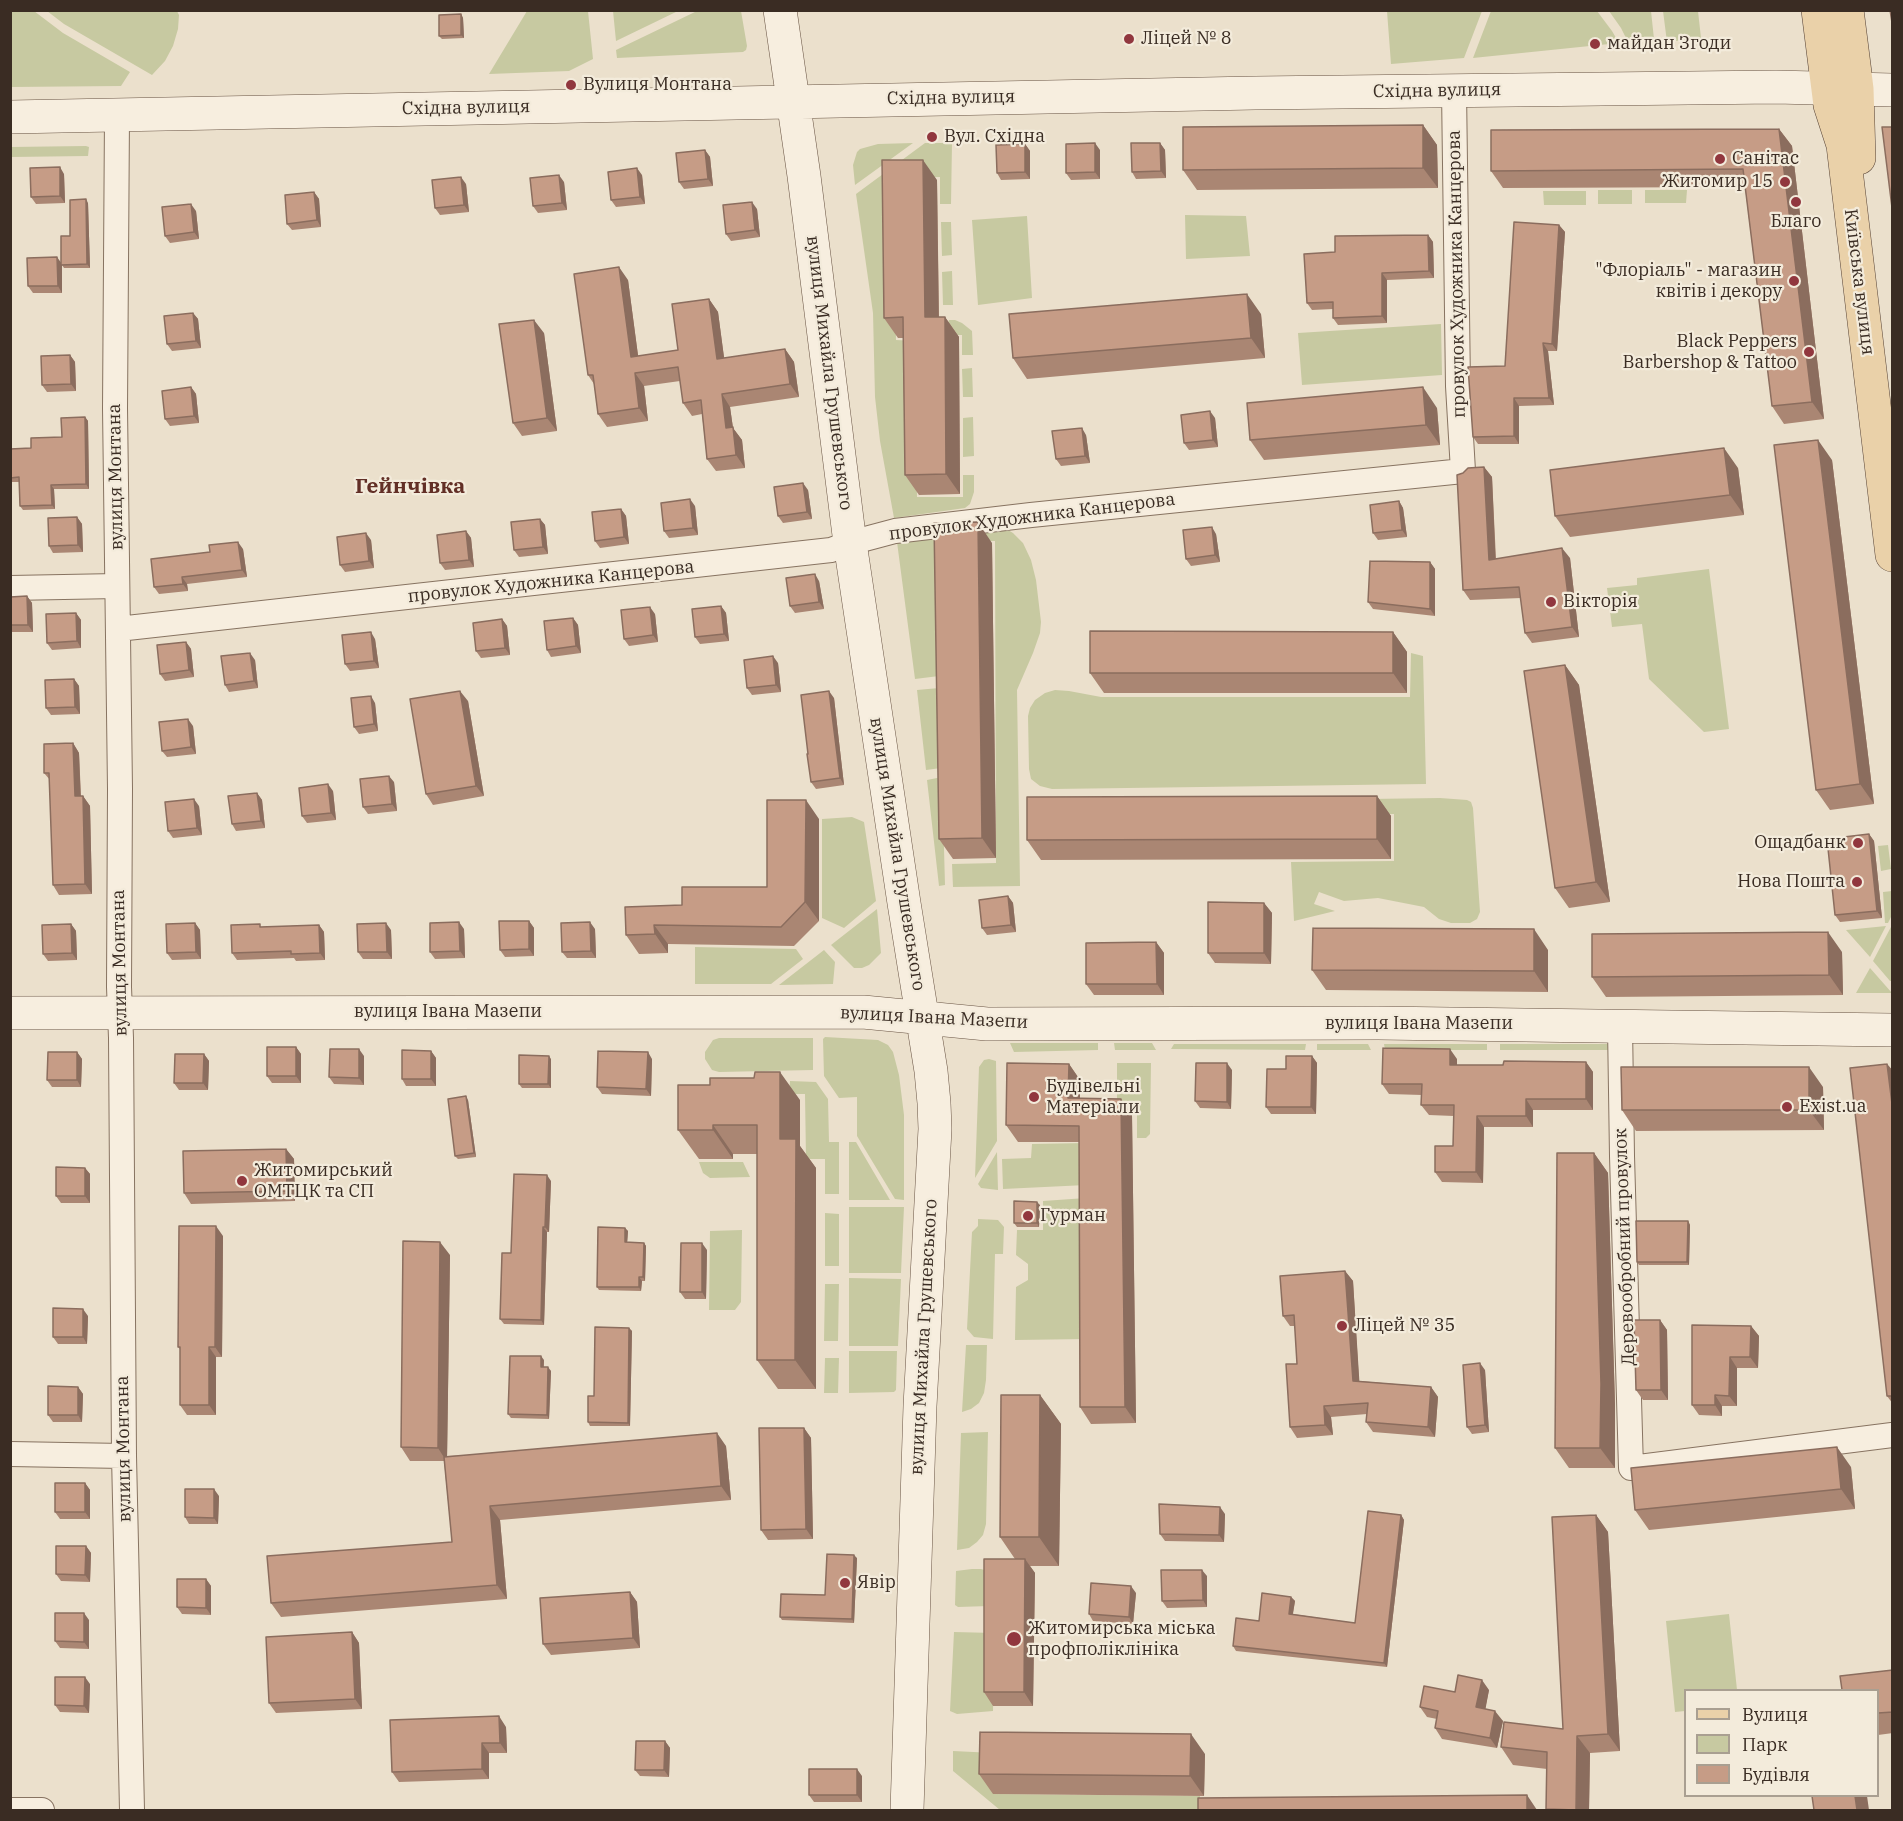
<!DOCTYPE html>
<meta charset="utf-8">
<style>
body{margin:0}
#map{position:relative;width:1903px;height:1821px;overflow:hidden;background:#ebe0cc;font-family:"IBM Plex Serif",serif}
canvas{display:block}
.frame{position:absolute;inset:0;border:12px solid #3a2c23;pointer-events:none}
.legend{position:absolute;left:1684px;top:1689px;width:195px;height:108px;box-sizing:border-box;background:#f3ebdb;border:2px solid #a99f91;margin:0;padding:8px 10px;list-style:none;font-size:18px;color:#3a2c23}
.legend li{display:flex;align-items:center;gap:12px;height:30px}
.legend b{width:30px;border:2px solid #a99f91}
</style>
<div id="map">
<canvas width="1903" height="1821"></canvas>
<div class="frame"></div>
<ul class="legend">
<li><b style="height:8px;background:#ead1a9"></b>Вулиця</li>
<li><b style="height:16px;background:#c7c9a1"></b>Парк</li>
<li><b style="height:16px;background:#c69c86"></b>Будівля</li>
</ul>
</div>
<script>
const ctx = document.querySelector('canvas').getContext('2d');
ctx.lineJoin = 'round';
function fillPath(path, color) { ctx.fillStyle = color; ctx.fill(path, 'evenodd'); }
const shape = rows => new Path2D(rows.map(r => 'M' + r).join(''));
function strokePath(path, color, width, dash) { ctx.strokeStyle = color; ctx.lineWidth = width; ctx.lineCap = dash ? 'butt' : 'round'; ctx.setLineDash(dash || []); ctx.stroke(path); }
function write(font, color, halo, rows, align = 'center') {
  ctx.font = font + ' "IBM Plex Serif",serif'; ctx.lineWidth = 4.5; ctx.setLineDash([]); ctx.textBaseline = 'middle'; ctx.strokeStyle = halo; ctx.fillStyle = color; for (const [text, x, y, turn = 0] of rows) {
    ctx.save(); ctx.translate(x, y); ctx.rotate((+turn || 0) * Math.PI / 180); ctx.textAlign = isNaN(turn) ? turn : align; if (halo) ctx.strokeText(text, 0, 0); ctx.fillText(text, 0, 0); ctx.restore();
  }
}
const green = shape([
 [10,11,34,11,63,33,130,72,121,86,11,87],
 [47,11,177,11,179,15,178,29,173,46,165,61,152,75,64,24],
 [527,11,588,11,593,59,569,71,489,74],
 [613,11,613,10,678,11,616,41],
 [697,11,741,11,747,46,746,50,743,52,617,58,616,50],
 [1387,11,1387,10,1482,11,1464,58,1391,64],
 [1491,11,1597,11,1612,31,1619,43,1473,58],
 [1609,11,1651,11,1654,39,1628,42,1621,28],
 [1663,11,1698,11,1701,38,1667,42],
 [913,143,855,185,853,165,857,152,860,149,878,144],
 [925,143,952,143,951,204,940,204,940,177,893,178,896,340,915,341,917,497,963,497,963,475,974,475,974,492,970,504,965,508,894,518,880,441,875,397,873,313,856,194],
 [86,146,89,147,88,156,11,157,11,147],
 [1598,190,1632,190,1632,204,1598,204],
 [1645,190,1687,190,1686,203,1645,203],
 [1543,191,1586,191,1586,205,1544,205],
 [1185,215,1246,216,1250,256,1186,259],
 [1027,216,1032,298,978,305,972,220],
 [941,222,951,222,952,255,942,256],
 [952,271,953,305,943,305,942,272],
 [949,320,955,320,962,323,972,331,973,355,962,355,962,335,944,335],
 [1441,324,1442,375,1302,385,1298,333],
 [972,368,973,397,963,397,962,369],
 [973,417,974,456,963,457,963,418],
 [1003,527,1013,533,1023,543,1031,560,1036,580,1041,622,1040,633,1033,653,1017,690,1020,886,953,887,952,864,996,863,995,541,949,541],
 [935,538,939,676,915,679,897,542],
 [1709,569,1729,729,1704,732,1649,679,1642,624,1612,627,1607,588,1637,585,1637,578],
 [1411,653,1423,656,1426,784,1052,789,1040,786,1031,779,1029,769,1028,716,1030,708,1035,700,1045,693,1055,690,1069,691,1101,697,1410,697],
 [939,688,941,768,926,770,917,690],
 [942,777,945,885,939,886,927,780],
 [1440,798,1467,800,1471,802,1473,808,1480,912,1477,919,1470,923,1451,923,1439,919,1424,907,1378,898,1344,901,1319,892,1314,904,1335,911,1294,921,1291,862,1394,861,1394,814,1368,814,1368,799],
 [852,817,864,822,876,901,844,928,822,918,822,819],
 [1888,845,1891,869,1881,871,1878,846],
 [1892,891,1892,915,1888,923,1885,923,1883,892],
 [877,909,881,953,869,965,862,968,854,968,831,945],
 [1892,925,1892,981,1890,981,1873,961],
 [1886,926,1870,957,1846,930],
 [695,947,796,949,803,959,771,984,695,984],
 [824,950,835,962,833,984,779,985],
 [1870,968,1892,993,1856,993],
 [825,1037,878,1040,888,1045,893,1052,899,1075,904,1115,904,1200,895,1199,857,1136,857,1097,839,1098,824,1076,823,1039],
 [719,1038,813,1038,813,1070,719,1072,712,1070,705,1059,705,1052,713,1040],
 [1010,1043,1098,1043,1098,1050,1014,1052],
 [1114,1043,1152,1043,1156,1050,1115,1050],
 [1174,1044,1306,1044,1305,1050,1171,1049],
 [1317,1044,1368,1044,1371,1050,1317,1050],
 [1384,1044,1487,1044,1487,1050,1385,1050],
 [1500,1044,1609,1044,1609,1050,1500,1050],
 [989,1059,996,1061,997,1141,975,1178,979,1067,984,1060],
 [1117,1063,1151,1063,1150,1134,1146,1138,1137,1138,1137,1110,1117,1110],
 [790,1081,816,1082,828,1099,829,1142,839,1142,839,1194,825,1194,825,1159,806,1159,805,1094,789,1094],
 [849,1142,856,1142,890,1200,849,1200],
 [1086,1143,1086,1185,1003,1189,1002,1159,1031,1158,1032,1144],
 [997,1152,998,1190,981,1188,978,1184],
 [699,1162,743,1162,750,1177,710,1178,703,1173],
 [1086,1198,1086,1339,1015,1340,1016,1287,1028,1280,1028,1264,1016,1255,1017,1230,1043,1230,1043,1201],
 [849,1207,904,1207,901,1273,849,1273],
 [825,1213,839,1214,839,1266,825,1266],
 [978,1219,998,1220,1004,1227,1003,1254,995,1254,993,1339,974,1337,967,1329,972,1232,978,1226],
 [742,1230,741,1302,735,1310,709,1310,710,1231],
 [849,1278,901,1279,898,1346,849,1346],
 [825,1284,839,1284,838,1341,824,1341],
 [966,1345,987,1345,986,1380,984,1393,979,1403,971,1409,962,1412],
 [849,1351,897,1351,896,1390,894,1392,849,1393],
 [825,1358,839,1358,838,1393,824,1393],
 [988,1432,986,1524,983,1535,977,1542,969,1548,957,1550,961,1433],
 [972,1569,981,1569,994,1573,989,1606,958,1607,955,1605,956,1571],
 [1729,1614,1737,1690,1686,1690,1685,1711,1675,1712,1666,1621],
 [954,1632,994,1633,993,1711,957,1714,950,1711],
 [953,1751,994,1753,994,1794,1200,1796,1200,1810,1000,1810,953,1771]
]);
const street = shape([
 [117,116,115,408,120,789,119,987,121,1038,124,1456,132,1810],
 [10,588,117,586],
 [118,629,831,550,850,543,895,531,1031,515,1463,471,1458,386,1454,90],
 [1620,1026,1622,1156,1631,1468,1892,1435],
 [10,1454,124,1456],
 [10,1810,42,1810]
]);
const secondary = shape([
 [780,10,804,176,850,543,904,903,931,1071,934,1103,935,1129,920,1406,907,1810],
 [10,117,1255,93,1776,87,1892,90],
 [10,1013,863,1012,987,1024,1378,1023,1892,1030]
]);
const primary = shape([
 [1818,10,1830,105,1843,145,1892,555],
 [1847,10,1857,89,1859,158]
]);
const wall = shape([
 [461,14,463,18,464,38,442,39,439,36],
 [1423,125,1437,145,1438,188,1197,190,1183,170],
 [1779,129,1792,146,1824,419,1784,424,1772,406,1745,187,1503,188,1491,171],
 [1160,143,1165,150,1166,178,1136,179,1132,172],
 [1025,144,1030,151,1030,179,1001,180,997,173],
 [705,150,710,157,713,186,684,189,679,182],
 [1100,150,1100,179,1071,180,1066,173],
 [64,174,65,203,36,204,31,197],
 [642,175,645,204,616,207,611,200],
 [937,180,939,317,945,317,959,337,960,494,919,495,905,475,903,338,898,338,884,318],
 [564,182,567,210,538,213,533,206],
 [466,184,469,212,440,215,435,208],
 [314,192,319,199,321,227,292,230,287,224],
 [88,203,90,268,64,268,62,265,62,293,33,293,28,286,61,264,70,236],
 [757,209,760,237,731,241,726,234],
 [196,211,199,239,170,243,165,236],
 [1559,225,1565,232,1557,351,1548,351,1554,405,1519,406,1519,444,1478,444,1473,437,1505,366],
 [1428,235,1433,242,1434,278,1387,280,1387,323,1338,325,1333,318,1333,309,1312,310,1307,303,1335,252],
 [628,280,638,356,678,350,709,299,718,312,724,358,785,349,794,362,799,397,730,407,733,428,742,440,745,468,716,471,707,459,702,414,692,416,683,403,680,381,644,386,648,421,607,427,598,414,594,384,588,375],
 [193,313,198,319,201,348,172,351,167,344],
 [1261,314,1265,358,1027,379,1013,358],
 [544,333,557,431,522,436,513,423],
 [70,355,75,362,76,391,47,392,42,385],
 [191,387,196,394,199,423,170,426,165,419],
 [1437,408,1440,445,1264,460,1250,440],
 [85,417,88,421,89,489,54,489,55,509,23,510,20,506,19,482,10,482,10,449,31,448,62,437],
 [1215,418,1218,447,1189,450,1184,443],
 [1086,435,1090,463,1061,466,1056,459],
 [1832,460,1874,804,1830,810,1816,790],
 [1484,467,1492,477,1496,559,1570,558,1579,637,1532,643,1525,633,1521,598,1470,600,1463,590],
 [1738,468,1744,515,1570,537,1555,516],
 [808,490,812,519,783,523,778,516],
 [1399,501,1403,508,1407,537,1378,540,1373,533],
 [695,506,698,535,669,538,664,531],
 [621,509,626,516,629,544,600,548,595,541],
 [77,517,82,524,83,552,53,553,49,546],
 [540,519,545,525,548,554,519,557,514,550],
 [466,531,471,538,474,567,445,570,440,563],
 [1216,534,1220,562,1191,566,1186,559],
 [371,540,374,568,345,572,340,565],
 [992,543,996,858,953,859,939,839],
 [243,549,247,577,187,584,188,591,159,594,154,587],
 [1430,562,1435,569,1435,616,1373,609,1368,602],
 [819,581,824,609,795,613,790,606],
 [27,596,32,603,33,632,10,632,10,597],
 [721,606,726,613,729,641,700,644,695,637],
 [76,613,81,620,81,648,52,650,47,643],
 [655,614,658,642,629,646,624,639],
 [573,618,578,625,581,653,551,657,547,650],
 [502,619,507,626,510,655,481,658,476,651],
 [1393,632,1407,652,1407,693,1104,693,1090,673],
 [375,639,379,668,350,671,345,664],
 [186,642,191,649,194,677,165,681,160,674],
 [255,660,258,688,229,692,225,685],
 [778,663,781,692,752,695,747,688],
 [1565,665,1579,685,1610,902,1569,908,1555,888],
 [74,679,79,686,80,714,51,715,46,708],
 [834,698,844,785,816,789,811,782,808,754],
 [468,701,484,796,433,805,426,794],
 [375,703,378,731,359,734,354,727],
 [193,726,196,754,167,757,162,751],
 [73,743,79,753,81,796,83,796,90,806,92,894,59,895,53,885,50,780,44,773],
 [394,782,397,811,368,814,363,807],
 [333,791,336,820,307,823,302,816],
 [257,793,262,800,265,828,236,831,232,824],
 [1377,796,1391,816,1391,859,1041,860,1027,840],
 [199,806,202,835,173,838,168,831],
 [819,819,819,921,794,946,668,944,668,953,639,954,626,935,682,905,767,887],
 [1869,834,1874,841,1882,918,1840,922,1835,915],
 [1008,896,1013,903,1016,932,987,935,982,928],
 [1264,903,1272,913,1271,964,1215,963,1208,953],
 [529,921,534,928,534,956,505,957,500,950],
 [195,923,200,930,201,959,172,960,167,953],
 [71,924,76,931,77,960,48,961,43,954],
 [319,925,324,932,325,960,296,961,294,958,237,960,232,953,262,927],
 [464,929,465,958,435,959,430,952],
 [595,929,596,958,567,958,562,952],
 [391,930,392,959,363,959,358,952],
 [1156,942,1164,953,1164,995,1094,995,1086,984],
 [1548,950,1548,992,1326,990,1312,970],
 [1842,952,1843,995,1606,997,1592,977],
 [296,1047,301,1054,301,1083,272,1083,267,1076],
 [431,1051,436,1058,436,1086,406,1086,402,1079],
 [77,1052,82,1059,81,1087,52,1087,47,1080],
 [204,1054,209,1061,208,1090,179,1090,174,1083],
 [364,1056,364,1085,334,1084,329,1077],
 [1312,1056,1317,1063,1316,1114,1271,1114,1266,1107,1286,1069],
 [551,1059,551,1088,522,1088,519,1084],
 [652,1059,651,1096,602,1094,597,1087],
 [1457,1059,1457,1065,1503,1065,1586,1062,1593,1072,1593,1110,1533,1110,1533,1127,1484,1127,1483,1183,1442,1182,1435,1172,1453,1146,1454,1116,1429,1115,1421,1105,1422,1095,1389,1094,1382,1084],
 [1069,1064,1080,1080,1080,1098,1132,1115,1136,1423,1091,1424,1080,1407,1079,1142,1018,1142,1006,1125],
 [1887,1064,1893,1071,1893,1404,1887,1396],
 [1232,1070,1231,1109,1200,1108,1195,1101],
 [1823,1087,1824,1130,1636,1131,1622,1110],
 [468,1100,476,1157,458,1159,455,1156],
 [800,1100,800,1146,816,1168,816,1389,778,1389,757,1360,757,1154,733,1154,733,1159,699,1159,678,1130],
 [286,1149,294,1159,295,1201,191,1204,184,1193],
 [1594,1153,1608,1173,1615,1405,1615,1468,1569,1468,1555,1448],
 [85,1168,90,1174,90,1203,61,1203,56,1196],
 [551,1181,549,1232,547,1232,544,1325,504,1324,500,1319,511,1253],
 [1040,1205,1039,1227,1017,1227,1014,1223],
 [1688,1221,1690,1225,1689,1265,1639,1265,1637,1262],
 [625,1228,628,1231,627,1242,644,1243,646,1246,645,1281,642,1281,641,1291,599,1290,597,1287],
 [223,1236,222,1357,216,1357,216,1415,187,1415,180,1405,180,1349,178,1347],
 [707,1250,706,1299,685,1299,680,1292],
 [450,1255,447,1456,726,1446,731,1500,500,1520,507,1599,281,1617,271,1603,452,1542,444,1461,410,1461,401,1447],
 [1345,1271,1353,1281,1359,1381,1431,1387,1438,1397,1435,1437,1373,1432,1366,1422,1367,1414,1331,1417,1333,1435,1297,1438,1290,1427,1297,1364,1295,1326,1290,1326,1283,1316],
 [88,1316,87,1344,58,1344,53,1337],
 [1660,1320,1667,1330,1668,1400,1643,1400,1636,1390],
 [1751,1326,1759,1336,1758,1368,1737,1368,1737,1406,1722,1406,1722,1416,1699,1415,1692,1405],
 [629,1328,632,1331,630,1426,590,1426,588,1422,594,1396],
 [544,1360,544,1367,551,1371,549,1419,511,1418,508,1414],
 [1485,1370,1489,1432,1472,1434,1467,1427],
 [78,1387,83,1394,82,1422,53,1422,48,1415],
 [1040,1395,1061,1424,1059,1566,1030,1566,1035,1573,1033,1706,993,1706,984,1692,1015,1559,1000,1537],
 [804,1428,811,1438,813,1539,768,1540,761,1530],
 [1851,1467,1855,1509,1649,1530,1635,1510],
 [85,1483,90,1490,90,1519,60,1519,55,1512],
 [219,1496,218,1524,189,1524,185,1517],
 [1225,1514,1224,1542,1165,1541,1160,1534],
 [1401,1515,1404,1520,1387,1667,1236,1651,1233,1646,1259,1621,1291,1597,1295,1601,1293,1614,1355,1623],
 [1596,1515,1608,1532,1620,1751,1590,1753,1589,1810,1547,1810,1546,1809,1547,1769,1513,1765,1501,1747,1563,1729],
 [86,1546,91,1553,90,1582,61,1581,56,1574],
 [857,1558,854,1623,782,1620,780,1617,825,1595],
 [1207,1576,1207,1607,1167,1608,1162,1601],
 [206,1579,211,1586,211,1615,182,1614,177,1607],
 [630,1592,637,1602,640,1648,551,1655,543,1644],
 [1136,1593,1133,1624,1093,1621,1089,1614],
 [89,1620,89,1649,60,1648,55,1641],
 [352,1632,359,1643,362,1709,276,1713,269,1703],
 [1893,1670,1893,1733,1878,1735,1878,1690],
 [90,1684,89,1713,60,1712,55,1705],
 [1489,1690,1485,1709,1503,1721,1497,1748,1442,1739,1435,1728,1437,1719,1427,1717,1420,1707,1455,1692],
 [506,1727,507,1753,489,1753,489,1779,399,1782,392,1772],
 [665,1741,670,1748,669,1777,640,1776,635,1770],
 [1205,1754,1204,1796,993,1794,979,1774],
 [862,1776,862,1802,814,1802,809,1795]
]);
const shadedWall = shape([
 [461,14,463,18,464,38,461,35],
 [1423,125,1437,145,1438,188,1423,168],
 [1779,129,1792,146,1824,419,1812,402],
 [1095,143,1100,150,1100,179,1095,172],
 [1160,143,1165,150,1166,178,1161,171],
 [1025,144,1030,151,1030,179,1025,172],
 [705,150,710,157,713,186,708,179],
 [923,160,937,180,939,337,925,317],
 [60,167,64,174,65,203,60,196],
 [637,168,642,175,645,204,640,197],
 [559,175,564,182,567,210,562,203],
 [461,177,466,184,469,212,464,205],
 [314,192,319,199,321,227,317,220],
 [86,199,88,203,90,268,87,264],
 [752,202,757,209,760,237,755,230],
 [191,204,196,211,199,239,194,232],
 [1559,225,1565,232,1557,351,1552,344],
 [1428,235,1433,242,1434,278,1429,271],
 [57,257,62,264,62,293,58,286],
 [619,267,628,280,640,370,631,357],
 [1382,273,1387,280,1387,323,1382,316],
 [1247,294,1261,314,1265,358,1251,338],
 [709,299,718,312,726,372,717,359],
 [193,313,198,319,201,348,196,341],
 [945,317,959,337,960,494,946,474],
 [534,320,544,333,557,431,547,418],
 [1543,343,1548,351,1554,405,1549,398],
 [785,349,794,362,799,397,790,384],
 [70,355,75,362,76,391,71,384],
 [635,373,644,386,648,421,639,408],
 [191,387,196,394,199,423,194,416],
 [1423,387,1437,408,1440,445,1426,425],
 [722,394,730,407,733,428,742,440,745,468,736,455,726,428],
 [1514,398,1519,406,1519,444,1514,436],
 [1210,411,1215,418,1218,447,1213,440],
 [85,417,88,421,89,489,86,484],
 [1082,428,1086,435,1090,463,1085,456],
 [1818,440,1832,460,1874,804,1860,784],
 [1724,448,1738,468,1744,515,1730,495],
 [1484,467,1492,477,1496,571,1489,560],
 [803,483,808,490,812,519,807,512],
 [51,485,54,489,55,509,52,505],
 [690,499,695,506,698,535,693,528],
 [1399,501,1403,508,1407,537,1402,530],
 [621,509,626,516,629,544,624,537],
 [77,517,82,524,83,552,78,545],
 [540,519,545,525,548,554,543,547],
 [978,522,992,543,996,858,982,838],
 [1212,527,1216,534,1220,562,1215,555],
 [466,531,471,538,474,567,469,560],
 [366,533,371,540,374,568,369,561],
 [238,542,243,549,247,577,242,570],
 [1562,548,1570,558,1579,637,1572,627],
 [1430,562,1435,569,1435,616,1430,609],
 [815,574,819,581,824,609,819,602],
 [182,577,187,584,188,591,183,584],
 [27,596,32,603,33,632,28,625],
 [721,606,726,613,729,641,724,634],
 [650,607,655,614,658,642,653,635],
 [76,613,81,620,81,648,77,641],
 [573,618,578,625,581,653,576,646],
 [502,619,507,626,510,655,505,648],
 [371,632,375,639,379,668,374,661],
 [1393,632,1407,652,1407,693,1393,673],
 [186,642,191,649,194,677,189,670],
 [250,653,255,660,258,688,254,681],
 [773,656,778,663,781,692,776,685],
 [1565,665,1579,685,1610,902,1596,882],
 [74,679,79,686,80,714,75,707],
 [460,691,468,701,484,796,476,786],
 [829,691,834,698,844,785,840,778],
 [371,696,375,703,378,731,374,724],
 [188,719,193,726,196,754,191,747],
 [73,743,79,753,81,806,75,796],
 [389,776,394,782,397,811,392,804],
 [328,784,333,791,336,820,331,813],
 [257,793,262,800,265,828,261,821],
 [83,796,90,806,92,894,85,884],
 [1377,796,1391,816,1391,859,1377,839],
 [194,799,199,806,202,835,197,828],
 [806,800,819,819,819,921,805,902],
 [1869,834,1874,841,1882,918,1877,911],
 [1008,896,1013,903,1016,932,1011,925],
 [1264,903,1272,913,1271,964,1264,953],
 [529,921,534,928,534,956,529,949],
 [459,922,464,929,465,958,460,951],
 [590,922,595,929,596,958,591,951],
 [195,923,200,930,201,959,196,952],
 [386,923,391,930,392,959,387,952],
 [71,924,76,931,77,960,72,953],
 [319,925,324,932,325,960,320,953],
 [654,925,668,944,668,953,655,934],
 [1534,929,1548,950,1548,992,1534,971],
 [1828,932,1842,952,1843,995,1829,975],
 [1156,942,1164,953,1164,995,1157,984],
 [296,1047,301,1054,301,1083,296,1076],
 [359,1049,364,1056,364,1085,359,1078],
 [1450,1049,1457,1059,1457,1075,1450,1065],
 [431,1051,436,1058,436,1086,431,1079],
 [77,1052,82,1059,81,1087,77,1080],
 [648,1052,652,1059,651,1096,646,1089],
 [204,1054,209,1061,208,1090,203,1083],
 [549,1056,551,1059,551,1088,548,1084],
 [1312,1056,1317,1063,1316,1114,1311,1107],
 [1586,1062,1593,1072,1593,1110,1586,1099],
 [1227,1063,1232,1070,1231,1109,1227,1102],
 [1069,1064,1080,1080,1080,1114,1068,1098],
 [1887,1064,1893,1071,1893,1112],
 [1809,1067,1823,1087,1824,1130,1809,1110],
 [780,1072,800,1100,800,1146,816,1168,816,1389,795,1360,780,1139],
 [466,1096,468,1100,476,1157,474,1153],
 [1121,1099,1132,1115,1136,1423,1125,1407],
 [1526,1099,1533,1110,1533,1127,1526,1116],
 [1477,1116,1484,1127,1483,1183,1476,1172],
 [713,1125,733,1154,733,1159,713,1130],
 [286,1149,294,1159,295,1201,287,1191],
 [1594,1153,1608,1173,1615,1405,1615,1468,1600,1448],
 [10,1165,12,1167,12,1196,10,1194],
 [85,1168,90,1174,90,1203,85,1196],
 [547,1175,551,1181,549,1232,545,1227],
 [1037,1202,1040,1205,1039,1227,1037,1223],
 [1688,1221,1690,1225,1689,1265,1687,1262],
 [216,1226,223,1236,222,1357,215,1347],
 [543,1227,547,1232,544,1325,541,1320],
 [625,1228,628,1231,627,1246,625,1242],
 [440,1242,450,1255,447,1462,438,1448],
 [644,1243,646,1246,645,1281,643,1277],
 [702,1243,707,1250,706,1299,702,1292],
 [1345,1271,1353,1281,1360,1391,1353,1381],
 [639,1277,642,1281,641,1291,639,1287],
 [83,1309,88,1316,87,1344,83,1337],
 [1660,1320,1667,1330,1668,1400,1661,1390],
 [1751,1326,1759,1336,1758,1368,1750,1357],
 [629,1328,632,1331,630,1426,628,1423],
 [209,1347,216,1357,216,1415,209,1405],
 [541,1356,544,1360,543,1371,541,1367],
 [1730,1357,1737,1368,1737,1406,1729,1396],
 [1480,1363,1485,1370,1489,1432,1485,1425],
 [548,1367,551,1371,549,1419,547,1415],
 [78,1387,83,1394,82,1422,78,1415],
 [1431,1387,1438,1397,1435,1437,1428,1427],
 [1040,1395,1061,1424,1059,1566,1039,1537],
 [1715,1395,1722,1406,1722,1416,1715,1405],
 [1324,1406,1331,1417,1333,1435,1325,1425],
 [804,1428,811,1438,813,1539,806,1529],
 [717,1433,726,1446,731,1500,721,1486],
 [1837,1447,1851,1467,1855,1509,1841,1489],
 [85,1483,90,1490,90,1519,85,1512],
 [214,1489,219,1496,218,1524,214,1518],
 [490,1506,500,1520,507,1599,497,1585],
 [1220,1507,1225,1514,1224,1542,1219,1535],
 [1401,1515,1404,1520,1387,1667,1384,1663],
 [1596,1515,1608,1532,1620,1751,1608,1734],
 [86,1546,91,1553,90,1582,85,1575],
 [854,1555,857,1558,854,1623,852,1619],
 [1025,1559,1035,1573,1033,1706,1024,1692],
 [1202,1570,1207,1576,1207,1607,1203,1600],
 [206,1579,211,1586,211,1615,206,1608],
 [1131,1586,1136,1593,1133,1624,1129,1617],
 [630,1592,637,1602,640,1648,633,1638],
 [1291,1597,1295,1601,1292,1618,1289,1614],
 [84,1613,89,1620,89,1649,84,1642],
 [352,1632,359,1643,362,1709,355,1699],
 [85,1677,90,1684,89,1713,84,1706],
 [1482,1680,1489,1690,1484,1717,1476,1707],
 [1495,1711,1503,1721,1497,1748,1490,1738],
 [499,1716,506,1727,507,1753,500,1743],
 [1191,1734,1205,1754,1204,1796,1190,1776],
 [1577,1736,1590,1753,1589,1810,1576,1810],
 [665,1741,670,1748,669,1777,664,1770],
 [482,1743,489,1753,489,1779,482,1769],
 [857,1769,862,1776,862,1802,857,1795],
 [1527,1795,1537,1810,1527,1810],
 [1855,1796,1867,1796,1869,1810,1857,1810]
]);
const building = shape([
 [1890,10,1893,10,1893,29,1890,10],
 [461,14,461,35,439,36,439,15,461,14],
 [1423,125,1423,168,1183,170,1183,127,1423,125],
 [1882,127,1893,127,1893,216,1882,127],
 [1779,129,1812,402,1772,406,1743,169,1491,171,1491,130,1779,129],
 [1095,143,1095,172,1066,173,1066,144,1095,143],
 [1131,143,1160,143,1161,171,1132,172,1131,143],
 [1025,144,1025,172,997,173,996,145,1025,144],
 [705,150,708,179,679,182,676,153,705,150],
 [882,160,923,160,925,317,945,317,946,474,905,475,903,317,884,318,882,160],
 [60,167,60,196,31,197,30,168,60,167],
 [637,168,640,197,611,200,608,172,637,168],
 [559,175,562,203,533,206,530,178,559,175],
 [461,177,464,205,435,208,432,180,461,177],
 [314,192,317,220,287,224,285,195,314,192],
 [86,199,87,264,61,265,61,236,70,236,70,200,86,199],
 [752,202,755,230,726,234,723,205,752,202],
 [191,204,194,232,165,236,162,207,191,204],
 [1514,222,1559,225,1552,344,1543,343,1549,398,1514,398,1514,436,1473,437,1468,367,1505,366,1514,222],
 [1428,235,1429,271,1382,273,1382,316,1333,318,1333,302,1307,303,1304,254,1335,252,1335,236,1428,235],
 [57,257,58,286,28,286,27,258,57,257],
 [619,267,631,357,678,350,672,304,709,299,717,359,785,349,790,384,722,394,726,428,733,427,736,455,707,459,701,400,683,403,678,367,635,373,639,408,598,414,593,375,588,375,574,274,619,267],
 [1247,294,1251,338,1013,358,1009,314,1247,294],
 [193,313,196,341,167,344,164,316,193,313],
 [534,320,547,418,513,423,499,324,534,320],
 [70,355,71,384,42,385,41,356,70,355],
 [191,387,194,416,165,419,162,391,191,387],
 [1423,387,1426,425,1250,440,1247,403,1423,387],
 [1210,411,1213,440,1184,443,1181,415,1210,411],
 [85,417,86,484,51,485,52,505,20,506,19,477,10,478,10,449,31,448,31,438,62,437,61,418,85,417],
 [1082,428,1085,456,1056,459,1052,431,1082,428],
 [1818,440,1860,784,1816,790,1774,445,1818,440],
 [1724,448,1730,495,1555,516,1550,470,1724,448],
 [1484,467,1489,560,1562,548,1572,627,1525,633,1519,587,1463,590,1457,475,1463,473,1468,468,1484,467],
 [803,483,807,512,778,516,774,487,803,483],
 [690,499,693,528,664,531,661,503,690,499],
 [1399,501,1402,530,1373,533,1370,505,1399,501],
 [621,509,624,537,595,541,592,512,621,509],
 [77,517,78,545,49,546,48,518,77,517],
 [540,519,543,547,514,550,511,522,540,519],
 [978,522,982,838,939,839,934,523,978,522],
 [1212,527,1215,555,1186,559,1183,530,1212,527],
 [466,531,469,560,440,563,437,535,466,531],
 [366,533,369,561,340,565,337,537,366,533],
 [238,542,242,570,182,577,183,584,154,587,151,559,210,552,209,545,238,542],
 [1370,561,1430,562,1430,609,1368,602,1370,561],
 [815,574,819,602,790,606,786,578,815,574],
 [27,596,28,625,10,625,10,597,27,596],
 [721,606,724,634,695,637,692,609,721,606],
 [650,607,653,635,624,639,621,610,650,607],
 [76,613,77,641,47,643,46,614,76,613],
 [573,618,576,646,547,650,544,621,573,618],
 [502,619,505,648,476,651,473,623,502,619],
 [1090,631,1393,632,1393,673,1090,673,1090,631],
 [371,632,374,661,345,664,342,635,371,632],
 [186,642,189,670,160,674,157,645,186,642],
 [250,653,254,681,225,685,221,656,250,653],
 [773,656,776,685,747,688,744,660,773,656],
 [1565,665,1596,882,1555,888,1524,671,1565,665],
 [74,679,75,707,46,708,45,680,74,679],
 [460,691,476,786,426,794,410,699,460,691],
 [829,691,840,778,811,782,807,754,808,754,801,695,829,691],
 [371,696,374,724,354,727,351,698,371,696],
 [188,719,191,747,162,751,159,722,188,719],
 [73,743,75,796,83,796,85,884,53,885,49,773,44,773,44,744,73,743],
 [389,776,392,804,363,807,360,779,389,776],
 [328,784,331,813,302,816,299,788,328,784],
 [257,793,261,821,232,824,228,796,257,793],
 [1377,796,1377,839,1027,840,1027,797,1377,796],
 [194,799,197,828,168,831,165,802,194,799],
 [767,800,806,800,805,902,781,927,654,925,655,934,626,935,625,907,682,905,682,887,767,887,767,800],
 [1869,834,1877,911,1835,915,1827,839,1869,834],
 [1008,896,1011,925,982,928,979,900,1008,896],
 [1208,902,1264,903,1264,953,1208,953,1208,902],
 [499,921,529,921,529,949,500,950,499,921],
 [459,922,460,951,430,952,430,923,459,922],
 [590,922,591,951,562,952,561,923,590,922],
 [195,923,196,952,167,953,166,924,195,923],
 [386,923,387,952,358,952,357,924,386,923],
 [71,924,72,953,43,954,42,925,71,924],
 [260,924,260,927,319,925,320,953,291,954,291,951,232,953,231,925,260,924],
 [1313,928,1534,929,1534,971,1312,970,1313,928],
 [1828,932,1829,975,1592,977,1592,934,1828,932],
 [1156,942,1157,984,1086,984,1086,943,1156,942],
 [267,1047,296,1047,296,1076,267,1076,267,1047],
 [1383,1048,1450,1049,1450,1065,1503,1065,1504,1061,1586,1062,1586,1099,1526,1099,1526,1116,1477,1116,1476,1172,1435,1172,1435,1146,1453,1146,1454,1105,1421,1105,1422,1084,1382,1084,1383,1048],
 [330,1049,359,1049,359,1078,329,1077,330,1049],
 [402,1050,431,1051,431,1079,402,1079,402,1050],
 [598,1051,648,1052,646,1089,597,1087,598,1051],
 [48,1052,77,1052,77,1080,47,1080,48,1052],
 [175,1054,204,1054,203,1083,174,1083,175,1054],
 [519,1055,549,1056,548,1084,519,1084,519,1055],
 [1286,1056,1312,1056,1311,1107,1266,1107,1267,1069,1286,1069,1286,1056],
 [1007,1063,1069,1064,1068,1098,1121,1099,1125,1407,1080,1407,1079,1126,1006,1125,1007,1063],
 [1196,1063,1227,1063,1227,1102,1195,1101,1196,1063],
 [1887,1064,1893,1112,1893,1396,1887,1396,1850,1068,1887,1064],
 [1621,1067,1809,1067,1809,1110,1622,1110,1621,1067],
 [755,1072,780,1072,780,1139,796,1139,795,1360,757,1360,757,1125,713,1125,713,1130,678,1130,678,1085,710,1085,710,1078,754,1078,755,1072],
 [466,1096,474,1153,455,1156,448,1099,466,1096],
 [286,1149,287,1191,184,1193,183,1151,286,1149],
 [1557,1153,1594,1153,1601,1384,1600,1448,1555,1448,1557,1153],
 [56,1167,85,1168,85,1196,56,1196,56,1167],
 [514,1174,547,1175,545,1227,543,1227,541,1320,500,1319,502,1253,511,1253,514,1174],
 [1014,1201,1037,1202,1037,1223,1014,1223,1014,1201],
 [1636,1221,1688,1221,1687,1262,1637,1262,1636,1221],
 [179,1226,216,1226,215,1347,209,1347,209,1405,180,1405,180,1347,178,1347,179,1226],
 [598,1227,625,1228,625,1242,644,1243,643,1277,639,1277,639,1287,597,1287,598,1227],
 [403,1241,440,1242,438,1448,401,1447,403,1241],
 [681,1243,702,1243,702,1292,680,1292,681,1243],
 [1345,1271,1353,1381,1431,1387,1428,1427,1366,1422,1368,1403,1324,1406,1325,1425,1290,1427,1286,1364,1297,1364,1294,1315,1283,1316,1280,1276,1345,1271],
 [53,1308,83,1309,83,1337,53,1337,53,1308],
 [1634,1320,1660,1320,1661,1390,1636,1390,1634,1320],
 [1692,1325,1751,1326,1750,1357,1730,1357,1729,1396,1715,1395,1715,1405,1692,1405,1692,1325],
 [595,1327,629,1328,628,1423,588,1422,588,1396,594,1396,595,1327],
 [510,1356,541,1356,541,1367,548,1367,547,1415,508,1414,510,1356],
 [1480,1363,1485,1425,1467,1427,1463,1365,1480,1363],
 [48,1386,78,1387,78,1415,48,1415,48,1386],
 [1001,1395,1040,1395,1039,1537,1000,1537,1001,1395],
 [759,1428,804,1428,806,1529,761,1530,759,1428],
 [717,1433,721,1486,490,1506,497,1585,271,1603,267,1556,452,1542,444,1457,717,1433],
 [1837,1447,1841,1489,1635,1510,1631,1468,1837,1447],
 [55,1483,85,1483,85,1512,55,1512,55,1483],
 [185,1489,214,1489,214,1518,185,1517,185,1489],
 [1159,1504,1220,1507,1219,1535,1160,1534,1159,1504],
 [1368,1511,1401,1515,1384,1663,1233,1646,1236,1618,1259,1621,1262,1593,1291,1597,1289,1614,1355,1623,1368,1511],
 [1596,1515,1608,1734,1577,1736,1576,1810,1546,1809,1547,1752,1501,1747,1504,1722,1563,1729,1552,1517,1596,1515],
 [56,1546,86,1546,85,1575,56,1574,56,1546],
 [827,1554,854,1555,852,1619,780,1617,781,1594,825,1595,827,1554],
 [984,1559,1025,1559,1024,1692,984,1692,984,1559],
 [1161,1570,1202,1570,1203,1600,1162,1601,1161,1570],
 [177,1579,206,1579,206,1608,177,1607,177,1579],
 [1091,1583,1131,1586,1129,1617,1089,1614,1091,1583],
 [630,1592,633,1638,543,1644,540,1598,630,1592],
 [55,1613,84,1613,84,1642,55,1641,55,1613],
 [352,1632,355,1699,269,1703,266,1637,352,1632],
 [1893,1670,1893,1712,1878,1713,1878,1690,1842,1690,1840,1676,1893,1670],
 [1458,1675,1482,1680,1476,1707,1495,1711,1490,1738,1435,1728,1438,1711,1420,1707,1424,1686,1455,1692,1458,1675],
 [55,1677,85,1677,84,1706,55,1705,55,1677],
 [499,1716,500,1743,482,1743,482,1769,392,1772,390,1720,499,1716],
 [980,1732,1191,1734,1190,1776,979,1774,980,1732],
 [636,1741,665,1741,664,1770,635,1770,636,1741],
 [809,1769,857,1769,857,1795,809,1795,809,1769],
 [1527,1795,1527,1810,1198,1810,1198,1798,1527,1795],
 [1812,1796,1855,1796,1857,1810,1814,1810,1812,1796]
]);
const markers = [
 [1129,39,6,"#91373e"],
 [1595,44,6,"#91373e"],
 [571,85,6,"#91373e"],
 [932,137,6,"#91373e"],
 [1720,159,6,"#91373e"],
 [1785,182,6,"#91373e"],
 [1796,202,6,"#91373e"],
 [1794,281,6,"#91373e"],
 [1809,352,6,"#91373e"],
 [1551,602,6,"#91373e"],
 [1858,843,6,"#91373e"],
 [1857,882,6,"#91373e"],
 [1034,1097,6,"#91373e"],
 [1787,1107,6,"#91373e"],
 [242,1181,6,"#91373e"],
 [1028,1216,6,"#91373e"],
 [1342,1326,6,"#91373e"],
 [845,1583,6,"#91373e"],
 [1014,1639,8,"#91373e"]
];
const poiNames = [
 ["Ліцей № 8",1141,39],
 ["майдан Згоди",1607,44],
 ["Вулиця Монтана",583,85],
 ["Вул. Східна",944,137],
 ["Санітас",1732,159],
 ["Житомир 15",1773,182,"right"],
 ["Благо",1796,222,"center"],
 ["\"Флоріаль\" - магазин",1782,271,"right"],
 ["квітів і декору",1782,292,"right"],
 ["Black Peppers",1797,342,"right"],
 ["Barbershop & Tattoo",1797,363,"right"],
 ["Вікторія",1563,602],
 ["Ощадбанк",1846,843,"right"],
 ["Нова Пошта",1845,882,"right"],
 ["Будівельні",1046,1087],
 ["Матеріали",1046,1108],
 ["Exist.ua",1799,1107],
 ["Житомирський",254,1171],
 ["ОМТЦК та СП",254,1192],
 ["Гурман",1040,1216],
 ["Ліцей № 35",1354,1326],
 ["Явір",857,1583],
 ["Житомирська міська",1028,1629],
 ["профполіклініка",1028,1650]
];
const streetNames = [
 ["Східна вулиця",1437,91,-1],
 ["Східна вулиця",951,98,-1],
 ["Східна вулиця",466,108,-1],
 ["провулок Художника Канцерова",1457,274,-91],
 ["Київська вулиця",1859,282,83],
 ["вулиця Михайла Грушевського",829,373,83],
 ["вулиця Монтана",116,477,-91],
 ["провулок Художника Канцерова",1032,517,-7],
 ["провулок Художника Канцерова",551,582,-6],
 ["вулиця Михайла Грушевського",897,854,81],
 ["вулиця Монтана",120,963,-91],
 ["вулиця Івана Мазепи",448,1012],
 ["вулиця Івана Мазепи",934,1018,3],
 ["вулиця Івана Мазепи",1419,1024],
 ["Деревообробний провулок",1625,1247,-92],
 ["вулиця Михайла Грушевського",924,1337,-87],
 ["вулиця Монтана",124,1449,-91]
];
const quarterNames = [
 ["Гейнчівка",410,487]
];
fillPath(green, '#c7c9a1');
strokePath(street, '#877361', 26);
strokePath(secondary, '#695444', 34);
strokePath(primary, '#564235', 34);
strokePath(street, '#f7eedf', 24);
strokePath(secondary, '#f7eedf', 33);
strokePath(primary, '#ead1a9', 33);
fillPath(wall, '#aa8673');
fillPath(shadedWall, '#8b6d5e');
fillPath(building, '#c69c86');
strokePath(building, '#8b6d5e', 1.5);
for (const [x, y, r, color] of markers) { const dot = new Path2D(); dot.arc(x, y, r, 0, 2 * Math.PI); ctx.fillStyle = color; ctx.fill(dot); strokePath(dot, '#f3ebdb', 2); }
write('18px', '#3a2c23', '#f3ebdb', poiNames, 'left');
write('18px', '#3a2c23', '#f3ebdb', streetNames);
write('bold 21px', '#622f26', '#f3ebdb', quarterNames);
</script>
